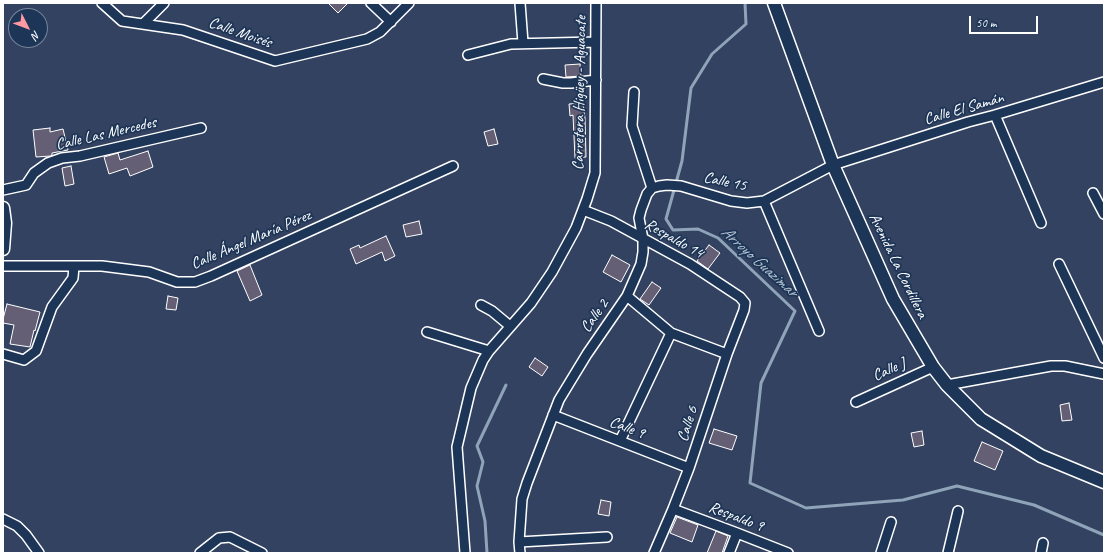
<!DOCTYPE html>
<meta charset="utf-8">
<style>
body{margin:0}
#map{position:relative;width:1107px;height:556px;overflow:hidden;background:#324260;font-family:Caveat,sans-serif}
canvas{display:block}
.frame{position:absolute;inset:0;border:4px solid #fff;pointer-events:none}
.north{position:absolute;left:8px;top:8px;width:40px;height:40px;box-sizing:border-box;background:#1d3557;border:1px solid #77869a;border-radius:50%;rotate:132deg;font-size:11px;font-weight:700;line-height:16px;text-align:center;color:#fff}
.north::after{content:'';display:block;margin:auto;width:14px;height:18px;background:#ff9aa2;clip-path:polygon(50% 0,100% 100%,50% 72%,0 100%)}
.scale{position:absolute;left:969px;top:16px;width:69px;height:18px;box-sizing:border-box;border:2px solid #fff;border-top:0;padding-left:5px;font-size:12px;line-height:14px;white-space:nowrap;color:#fff;-webkit-text-stroke:3px #1d3557;paint-order:stroke}
</style>
<div id="map">
<canvas width="1107" height="556"></canvas>
<div class="frame"></div>
<div class="north">N</div>
<div class="scale">50 m</div>
</div>
<script>
const ctx = document.querySelector('canvas').getContext('2d');
ctx.lineJoin = 'round';
const shape = rows => new Path2D(rows.map(r => 'M' + r).join(''));
function strokePath(path, color, width, dash) { ctx.strokeStyle = color; ctx.lineWidth = width; ctx.lineCap = dash ? 'butt' : 'round'; ctx.setLineDash(dash || []); ctx.stroke(path); }
function fillPath(path, color) { ctx.fillStyle = color; ctx.fill(path, 'evenodd'); }
function write(font, color, halo, rows, align = 'center') {
  ctx.font = font + ' Caveat,sans-serif'; ctx.lineWidth = 3.5; ctx.setLineDash([]); ctx.textBaseline = 'middle'; ctx.strokeStyle = halo; ctx.fillStyle = color; for (const [text, x, y, turn = 0] of rows) {
    ctx.save(); ctx.translate(x, y); ctx.rotate((+turn || 0) * Math.PI / 180); ctx.textAlign = isNaN(turn) ? turn : align; if (halo) ctx.strokeText(text, 0, 0); ctx.fillText(text, 0, 0); ctx.restore();
  }
}
const stream = shape([
 [745,3,746,24,712,54,691,88,682,161,666,219,673,230,698,229,718,238,795,311,761,383,750,483,806,508,903,500,957,486,1034,505,1104,535],
 [487,553,485,521,477,486,483,462,477,446,506,385]
]);
const building = shape([
 [328,3,348,3,338,13,328,3],
 [580,64,581,76,566,77,565,65,580,64],
 [583,103,585,118,586,157,575,158,573,115,570,116,569,104,583,103],
 [50,128,50,132,63,129,68,150,52,153,52,155,51,156,36,157,33,130,50,128],
 [494,129,498,144,488,146,484,132,494,129],
 [148,151,153,167,130,176,127,168,109,174,104,157,118,153,120,160,148,151],
 [71,166,74,184,65,186,62,168,71,166],
 [419,221,422,234,406,237,403,225,419,221],
 [386,236,395,256,385,261,382,252,356,264,350,249,359,245,360,248,386,236],
 [709,245,720,253,708,269,697,261,709,245],
 [612,255,630,265,621,282,603,272,612,255],
 [250,265,262,295,250,301,237,271,250,265],
 [652,282,661,288,649,305,640,299,652,282],
 [168,296,178,298,176,310,166,309,168,296],
 [7,304,40,312,35,331,34,330,30,347,10,344,14,325,3,323,3,319,7,304],
 [535,358,548,367,542,376,529,367,535,358],
 [1069,403,1072,420,1062,421,1060,405,1069,403],
 [714,429,737,436,732,450,709,443,714,429],
 [922,431,924,445,914,447,911,433,922,431],
 [982,442,1003,451,995,470,974,461,982,442],
 [601,500,611,502,609,516,598,514,601,500],
 [677,517,698,525,692,542,670,533,677,517],
 [716,531,728,536,722,553,707,553,716,531]
]);
const street = shape([
 [102,3,122,21,183,30,275,61,367,39,380,32,409,3],
 [371,3,391,22],
 [520,3,523,43],
 [143,24,164,3],
 [468,55,511,44,595,42],
 [543,79,563,83,571,83,596,80],
 [995,115,1041,223],
 [652,188,659,186,667,185,681,186,731,201,747,203,764,201,833,165,968,122,995,115,1104,82],
 [3,190,26,185,34,173,48,163,62,158,80,156,201,128],
 [1093,193,1104,214],
 [764,201,819,331],
 [583,210,611,221,690,264,740,297,745,303,744,310,727,354,689,468,673,509,654,553],
 [1059,264,1104,358],
 [3,266,102,266,149,272,177,282,195,282,211,276,453,166],
 [627,296,671,333,727,354],
 [481,305,492,311,510,326],
 [427,332,489,351],
 [3,354,24,360,36,351,52,307,73,278,74,266],
 [947,385,1051,366,1065,366,1104,374],
 [856,402,933,367],
 [553,415,689,468],
 [620,441,671,333],
 [673,509,737,533,788,553],
 [3,519,17,526,26,535,39,553],
 [519,542,607,537],
 [200,553,219,538,230,537,262,553],
 [465,553,457,447,471,388,483,360,489,351,531,303,552,272,576,228,587,199,595,173,596,3],
 [520,553,519,542,522,499,527,483,559,400,587,354,627,296,641,264,643,252,643,239,639,218,641,210,647,194,652,188,632,126,634,92],
 [729,553,737,533],
 [881,553,891,522],
 [948,553,958,511],
 [1041,553,1043,543]
]);
const secondary = shape([
 [774,3,833,165,893,299,933,367,947,385,981,419,1041,456,1104,482],
 [3,208,5,223,3,249]
]);
const streetNames = [
 ["Calle Moisés",240,33,19],
 ["Carretera Higüey - Aguacate",580,93,-89],
 ["Calle El Samán",964,109,-16],
 ["Calle Las Mercedes",106,134,-13],
 ["Calle 15",725,182,12],
 ["Respaldo 14",674,239,29],
 ["Calle Ángel María Pérez",251,240,-23],
 ["Avenida La Cordillera",898,266,64],
 ["Calle 2",595,316,-55],
 ["Calle J",889,370,-24],
 ["Calle 6",688,424,-72],
 ["Calle 9",627,428,21],
 ["Respaldo 9",736,517,21]
];
const waterNames = [
 ["Arroyo Guazimar",759,262,42]
];
strokePath(stream, '#8fa4b9', 3);
fillPath(building, '#645f74');
strokePath(building, '#fff', 1);
strokePath(street, '#fff', 12);
strokePath(secondary, '#fff', 15);
strokePath(street, '#1d3557', 9);
strokePath(secondary, '#1d3557', 12);
write('16px', '#fff', '#1d3557', streetNames);
write('italic 17px', '#b4c3d1', '#1d3557', waterNames);
</script>
